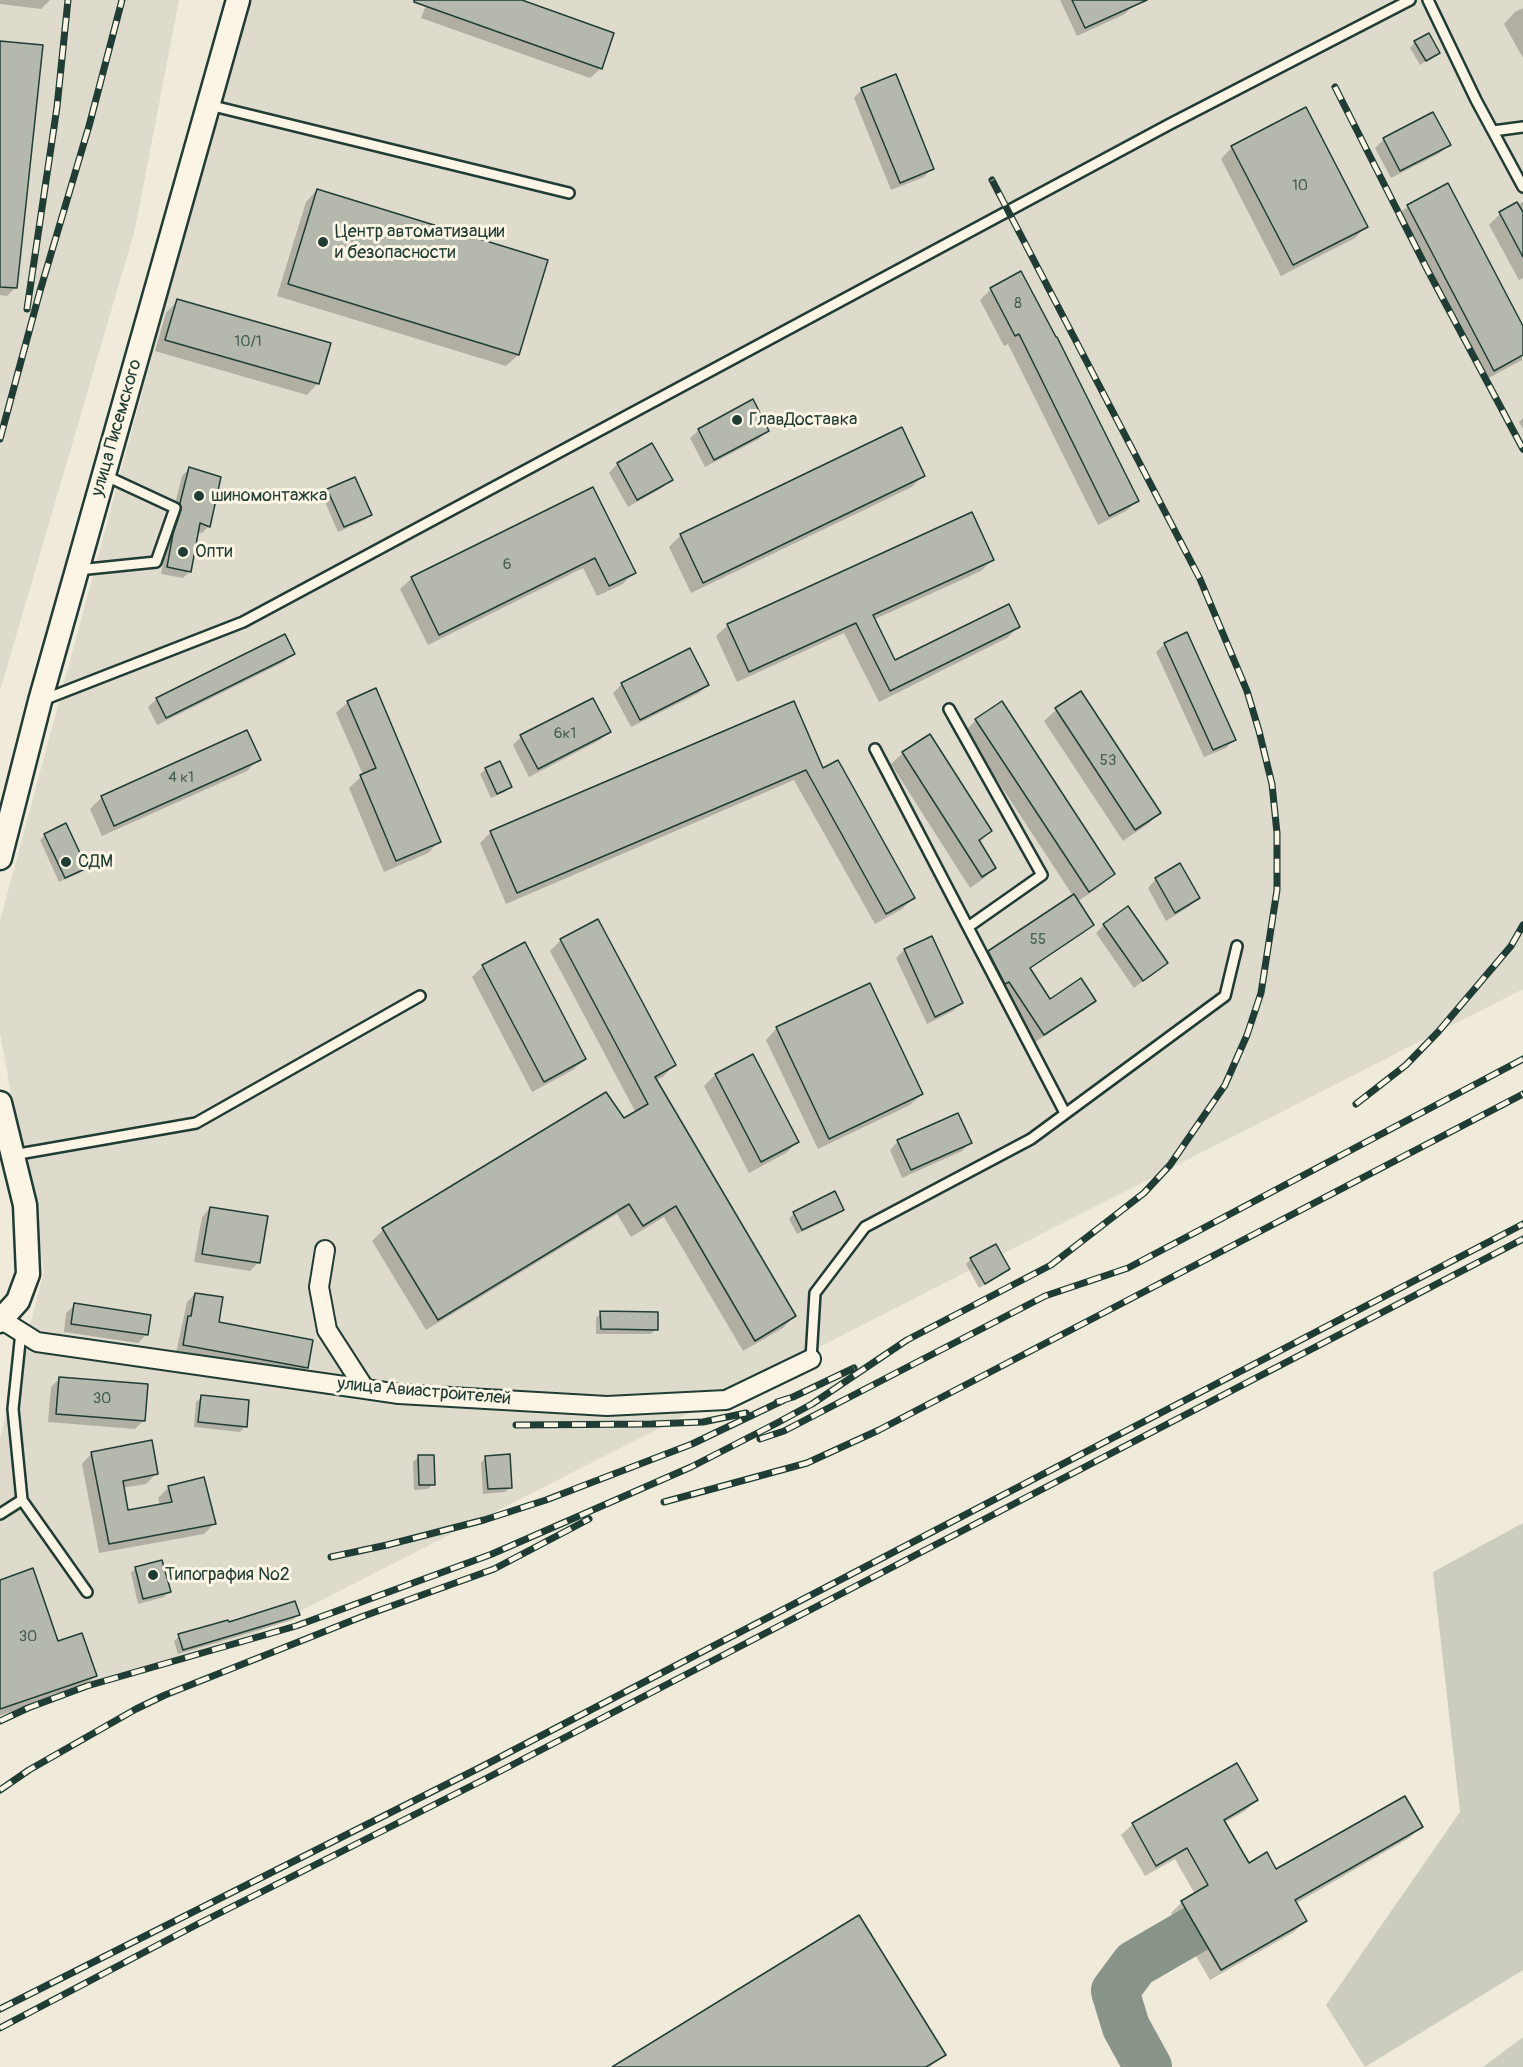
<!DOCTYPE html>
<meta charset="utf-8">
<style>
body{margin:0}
canvas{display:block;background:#efeada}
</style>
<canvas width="1523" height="2067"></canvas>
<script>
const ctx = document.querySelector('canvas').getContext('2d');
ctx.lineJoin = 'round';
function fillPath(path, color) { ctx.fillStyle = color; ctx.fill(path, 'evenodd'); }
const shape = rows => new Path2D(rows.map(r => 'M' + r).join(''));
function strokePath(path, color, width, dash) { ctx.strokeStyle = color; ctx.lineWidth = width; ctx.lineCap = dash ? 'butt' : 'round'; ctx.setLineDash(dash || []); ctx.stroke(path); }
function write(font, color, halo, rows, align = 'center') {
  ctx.font = font + ' Pangolin,sans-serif'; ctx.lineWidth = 6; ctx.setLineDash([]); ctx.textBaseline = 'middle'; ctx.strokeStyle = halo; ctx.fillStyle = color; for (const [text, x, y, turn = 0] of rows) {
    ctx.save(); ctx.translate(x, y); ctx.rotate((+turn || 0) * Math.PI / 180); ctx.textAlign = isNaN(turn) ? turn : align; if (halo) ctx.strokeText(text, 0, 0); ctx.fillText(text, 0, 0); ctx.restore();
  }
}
const built = shape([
 [0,0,179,0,135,229,0,691],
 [251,0,1523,0,1523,989,233,1645,0,1715,0,1438,44,1272,0,1033,0,921,164,311]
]);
const green = shape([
 [1523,1523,1523,1970,1365,2067,1326,2005,1460,1812,1433,1572],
 [1523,2037,1523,2067,1483,2067]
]);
const shadow = shape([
 [0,0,50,0,41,9,0,4],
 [428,0,517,0,601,68,590,78,421,18],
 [1060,0,1131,0,1133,5,1125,14,1077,36],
 [1523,8,1523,58,1504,24,1515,12],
 [0,42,15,288,7,296,0,295],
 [1415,42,1438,53,1420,65,1410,48],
 [862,89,932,168,924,177,891,190,854,98],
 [1384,139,1449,145,1440,153,1391,178,1375,148],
 [1232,147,1366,226,1355,238,1281,276,1221,159],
 [317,190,518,355,506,366,277,296,306,202],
 [1523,202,1523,278,1519,280,1489,225,1500,214],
 [1408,206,1523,329,1522,360,1483,381,1396,217],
 [991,289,1137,501,1126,511,1098,525,1008,344,1004,346,980,300],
 [177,301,318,383,307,395,155,351,166,313],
 [1523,418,1523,429,1519,422],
 [699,430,767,430,759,439,705,467,690,438],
 [651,445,671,480,662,488,628,507,609,473,617,464],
 [190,468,209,526,202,533,197,532,190,571,183,578,161,574,173,511,182,476],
 [923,475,912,487,691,593,669,547,681,535],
 [592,489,634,572,623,584,597,596,583,568,428,645,400,589,412,578],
 [328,490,370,515,365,520,338,532,322,495],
 [992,560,981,571,873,620,895,662,1018,627,1007,638,879,702,844,633,737,682,716,636,728,625],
 [1165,644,1234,739,1226,748,1204,757,1156,652],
 [293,654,284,662,157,725,148,707,157,699],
 [622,684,707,685,699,693,631,727,613,693],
 [1081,693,1159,813,1148,824,1123,841,1044,721,1056,710],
 [348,702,439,842,428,853,384,872,349,788,363,775,336,713],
 [793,702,823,770,913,898,902,909,875,924,794,780,506,904,480,843,491,832],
 [976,720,1113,874,1102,885,1077,902,1092,924,1084,933,1029,969,1050,1001,1094,1001,1086,1009,1035,1042,981,961,989,952,1073,896,965,731],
 [247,732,259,759,247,771,102,836,90,809,102,797],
 [609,732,600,740,529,777,513,745,521,737],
 [930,736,991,831,979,843,994,868,983,879,970,888,891,764,903,753],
 [486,769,510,787,505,792,491,798,480,774],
 [45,835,85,868,80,873,59,882,40,840],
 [1156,879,1198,898,1190,906,1166,921,1148,888],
 [1104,925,1166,963,1134,988,1096,933],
 [561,940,674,1065,663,1077,656,1080,794,1316,783,1328,743,1351,664,1217,631,1237,617,1214,426,1330,372,1241,383,1230,636,1113,550,951],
 [904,950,962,1003,953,1011,927,1024,896,958],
 [483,966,585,1059,573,1070,532,1092,472,977],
 [777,1028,922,1094,910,1105,818,1149,766,1040],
 [715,1075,797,1142,786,1153,749,1173,704,1086],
 [898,1141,970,1143,962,1151,902,1178,890,1150],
 [210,1208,258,1263,250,1271,194,1262,202,1217],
 [842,1209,837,1215,797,1234,789,1219,794,1213],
 [971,1259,1009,1269,1003,1274,979,1288,966,1264],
 [195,1294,218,1323,311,1341,306,1368,298,1376,176,1353,187,1302],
 [75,1305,146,1335,138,1343,64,1332,66,1313],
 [601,1313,656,1329,651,1334,596,1334,596,1318],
 [60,1378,143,1421,135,1429,48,1422,51,1387],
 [202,1397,245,1426,240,1432,194,1427,196,1402],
 [92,1453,157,1473,146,1484,122,1488,127,1512,160,1505,158,1498,169,1487,214,1524,204,1534,99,1553,82,1464],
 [418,1457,433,1484,428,1489,414,1490,413,1462],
 [486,1457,511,1487,505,1492,483,1494,481,1463],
 [136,1568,169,1592,164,1597,138,1604,131,1573],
 [0,1581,57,1643,95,1676,84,1687,0,1716],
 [298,1614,293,1620,178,1654,174,1641,179,1636,228,1624],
 [1236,1765,1257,1800,1245,1811,1224,1823,1248,1865,1276,1871,1421,1827,1409,1838,1295,1904,1305,1921,1294,1932,1210,1980,1171,1913,1182,1902,1195,1894,1175,1859,1145,1876,1121,1835,1133,1824],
 [944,2055,930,2067,615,2067]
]);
const taxiway = shape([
 [1148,2067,1126,2027,1115,1991,1135,1964,1197,1928]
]);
const building = shape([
 [414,0,522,0,614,33,602,69,414,2,414,0],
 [1072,0,1147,0,1085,28,1072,0],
 [1429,33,1440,53,1426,61,1414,41,1429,33],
 [0,41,43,45,17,288,0,287,0,41],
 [896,74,934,169,900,183,861,88,896,74],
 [1306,107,1368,227,1293,265,1231,146,1306,107],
 [1433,112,1451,145,1400,171,1383,138,1433,112],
 [1448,183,1523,326,1523,355,1494,371,1407,205,1448,183],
 [317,189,548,260,519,355,288,284,317,189],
 [1517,202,1523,212,1523,257,1499,212,1517,202],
 [1021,271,1056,337,1057,337,1139,501,1109,516,1019,334,1015,336,990,288,1021,271],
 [177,299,331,343,319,384,165,340,177,299],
 [753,399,769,431,714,460,698,429,753,399],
 [902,427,925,476,703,583,680,534,902,427],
 [652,443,673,480,637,500,617,463,652,443],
 [189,467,221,477,210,527,200,523,191,572,167,567,173,534,181,510,180,503,189,467],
 [355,477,372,515,344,527,327,489,355,477],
 [593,487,636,573,609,586,595,558,439,635,411,577,593,487],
 [972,512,994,560,873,615,895,660,1009,604,1020,627,890,691,856,623,749,672,727,624,972,512],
 [1187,632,1236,740,1213,750,1164,643,1187,632],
 [285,634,295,654,166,718,156,698,285,634],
 [690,648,709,685,640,720,621,683,690,648],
 [376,688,441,842,396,861,360,775,376,768,347,701,376,688],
 [1081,691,1161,813,1135,830,1055,708,1081,691],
 [593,698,611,732,538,769,520,735,593,698],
 [794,701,823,768,838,760,915,898,886,914,806,770,517,893,490,831,794,701],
 [1002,701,1115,874,1089,892,975,719,1002,701],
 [247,730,261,760,114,826,101,796,247,730],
 [930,734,992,831,979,840,996,868,982,877,902,752,930,734],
 [500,761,512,787,497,794,485,768,500,761],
 [66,823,87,868,65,878,44,834,66,823],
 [1180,863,1200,898,1175,913,1155,878,1180,863],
 [1074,894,1094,925,1030,968,1050,999,1081,978,1096,1001,1044,1035,1009,982,1005,984,988,951,1074,894],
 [1128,906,1168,963,1143,981,1103,924,1128,906],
 [598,919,676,1065,655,1077,796,1316,755,1341,676,1206,643,1226,629,1204,438,1320,382,1228,606,1092,624,1118,648,1104,560,939,598,919],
 [932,936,963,1003,935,1017,904,949,932,936],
 [525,942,586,1059,544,1082,482,965,525,942],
 [870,983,923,1094,829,1139,776,1027,870,983],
 [753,1054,799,1142,761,1162,715,1074,753,1054],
 [958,1113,972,1143,911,1170,897,1140,958,1113],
 [835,1191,844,1210,802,1230,793,1212,835,1191],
 [210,1207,268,1216,260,1263,202,1254,210,1207],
 [996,1244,1010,1269,985,1284,970,1258,996,1244],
 [195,1293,223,1297,219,1322,313,1340,308,1368,183,1345,188,1316,191,1316,195,1293],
 [74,1303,151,1315,148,1335,71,1324,74,1303],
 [600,1311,658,1312,658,1330,601,1329,600,1311],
 [59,1377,148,1384,145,1421,56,1414,59,1377],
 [201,1395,249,1400,247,1427,198,1422,201,1395],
 [152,1440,158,1474,123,1481,128,1510,172,1502,168,1486,204,1477,216,1524,109,1544,91,1452,152,1440],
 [510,1454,512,1488,488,1489,485,1456,510,1454],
 [418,1455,434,1455,435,1485,419,1485,418,1455],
 [162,1560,171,1592,143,1599,135,1567,162,1560],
 [33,1568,58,1641,82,1633,97,1676,0,1709,0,1580,33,1568],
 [295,1601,300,1615,183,1650,178,1634,228,1620,229,1622,295,1601],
 [1237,1763,1258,1800,1224,1820,1249,1863,1267,1852,1276,1869,1405,1796,1423,1827,1295,1900,1307,1921,1221,1970,1181,1901,1208,1885,1187,1848,1156,1866,1132,1823,1237,1763],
 [859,1915,946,2055,926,2067,612,2067,859,1915]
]);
const service = shape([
 [1428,0,1476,100,1523,187],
 [209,105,569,193],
 [1493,131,1523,127],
 [78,570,156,562,175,508,104,475],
 [43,700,243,622,1170,124,1410,0],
 [949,709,1042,875,968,927],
 [875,749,1065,1113],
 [13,1155,196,1123,420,996],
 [21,1332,13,1409,22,1500,87,1592],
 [811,1359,815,1293,865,1227,1031,1139,1225,996,1237,946],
 [0,1514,22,1500]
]);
const minor = shape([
 [325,1250,319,1287,327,1330,365,1389],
 [2,1320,37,1342,365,1389,399,1394,607,1406,726,1400,811,1359]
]);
const tertiary = shape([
 [0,858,40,701,238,0],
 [0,1103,25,1205,28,1274,18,1301,0,1321]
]);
const rail = shape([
 [1335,87,1427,269,1523,449],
 [27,309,57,107,68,0],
 [0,439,40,291,89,126,122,0],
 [1356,1104,1406,1065,1438,1032,1511,946,1523,925],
 [777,1402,793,1397,854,1368],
 [516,1425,652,1424,703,1422,746,1413],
 [760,1439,784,1431,1045,1296,1128,1268,1523,1059],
 [664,1502,807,1463,879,1430,1523,1094],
 [331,1557,387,1545,484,1520,546,1500,692,1444,784,1400],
 [0,1721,28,1708,87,1686,296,1626,492,1554,691,1467,777,1423,812,1404,907,1340,1051,1265,1144,1193,1170,1165,1225,1085,1247,1035,1261,993,1277,890,1277,833,1272,784,1259,731,1247,691,1200,579,992,180],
 [0,1790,29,1770,136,1709,165,1695,361,1617,494,1569,589,1519],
 [0,2009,483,1766,1523,1224],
 [0,2028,196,1925,487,1778,1523,1239]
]);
const markers = [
 [323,242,6,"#1f3d34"],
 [737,420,6,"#1f3d34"],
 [199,496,6,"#1f3d34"],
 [183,552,6,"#1f3d34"],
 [66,862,6,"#1f3d34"],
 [153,1575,6,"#1f3d34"]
];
const numberNames = [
 ["10",1300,186],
 ["8",1018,304],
 ["10/1",248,342],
 ["6",507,565],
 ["6к1",565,734],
 ["53",1108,761],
 ["4 к1",181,778],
 ["55",1038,940],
 ["30",102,1399],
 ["30",28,1637]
];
const poiNames = [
 ["Центр автоматизации",335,232],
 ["и безопасности",335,253],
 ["ГлавДоставка",749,420],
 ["шиномонтажка",211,496],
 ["Опти",195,552],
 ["СДМ",78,862],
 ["Типография №2",165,1575]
];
const streetNames = [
 ["улица Писемского",117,428,-74],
 ["улица Авиастроителей",424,1392,5]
];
fillPath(built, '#dedbcc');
fillPath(green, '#cccdbf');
fillPath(shadow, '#0003');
strokePath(taxiway, '#879487', 48);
fillPath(building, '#b5b9ad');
strokePath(building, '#1f3d34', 1.5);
strokePath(service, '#1f3d34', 14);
strokePath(minor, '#1f3d34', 22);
strokePath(tertiary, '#1f3d34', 27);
strokePath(service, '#fcf5e5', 9);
strokePath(minor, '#fcf5e5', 18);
strokePath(tertiary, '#fcf5e5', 22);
strokePath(rail, '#1f3d34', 7);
strokePath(rail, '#fcf5e5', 4.5, [14]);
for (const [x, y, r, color] of markers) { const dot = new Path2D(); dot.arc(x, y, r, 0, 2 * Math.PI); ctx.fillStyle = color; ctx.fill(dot); strokePath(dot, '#fcf5e5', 2); }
write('15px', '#445c52', null, numberNames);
write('18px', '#1f3d34', '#fcf5e5', poiNames, 'left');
write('18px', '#1f3d34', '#fcf5e5', streetNames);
</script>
